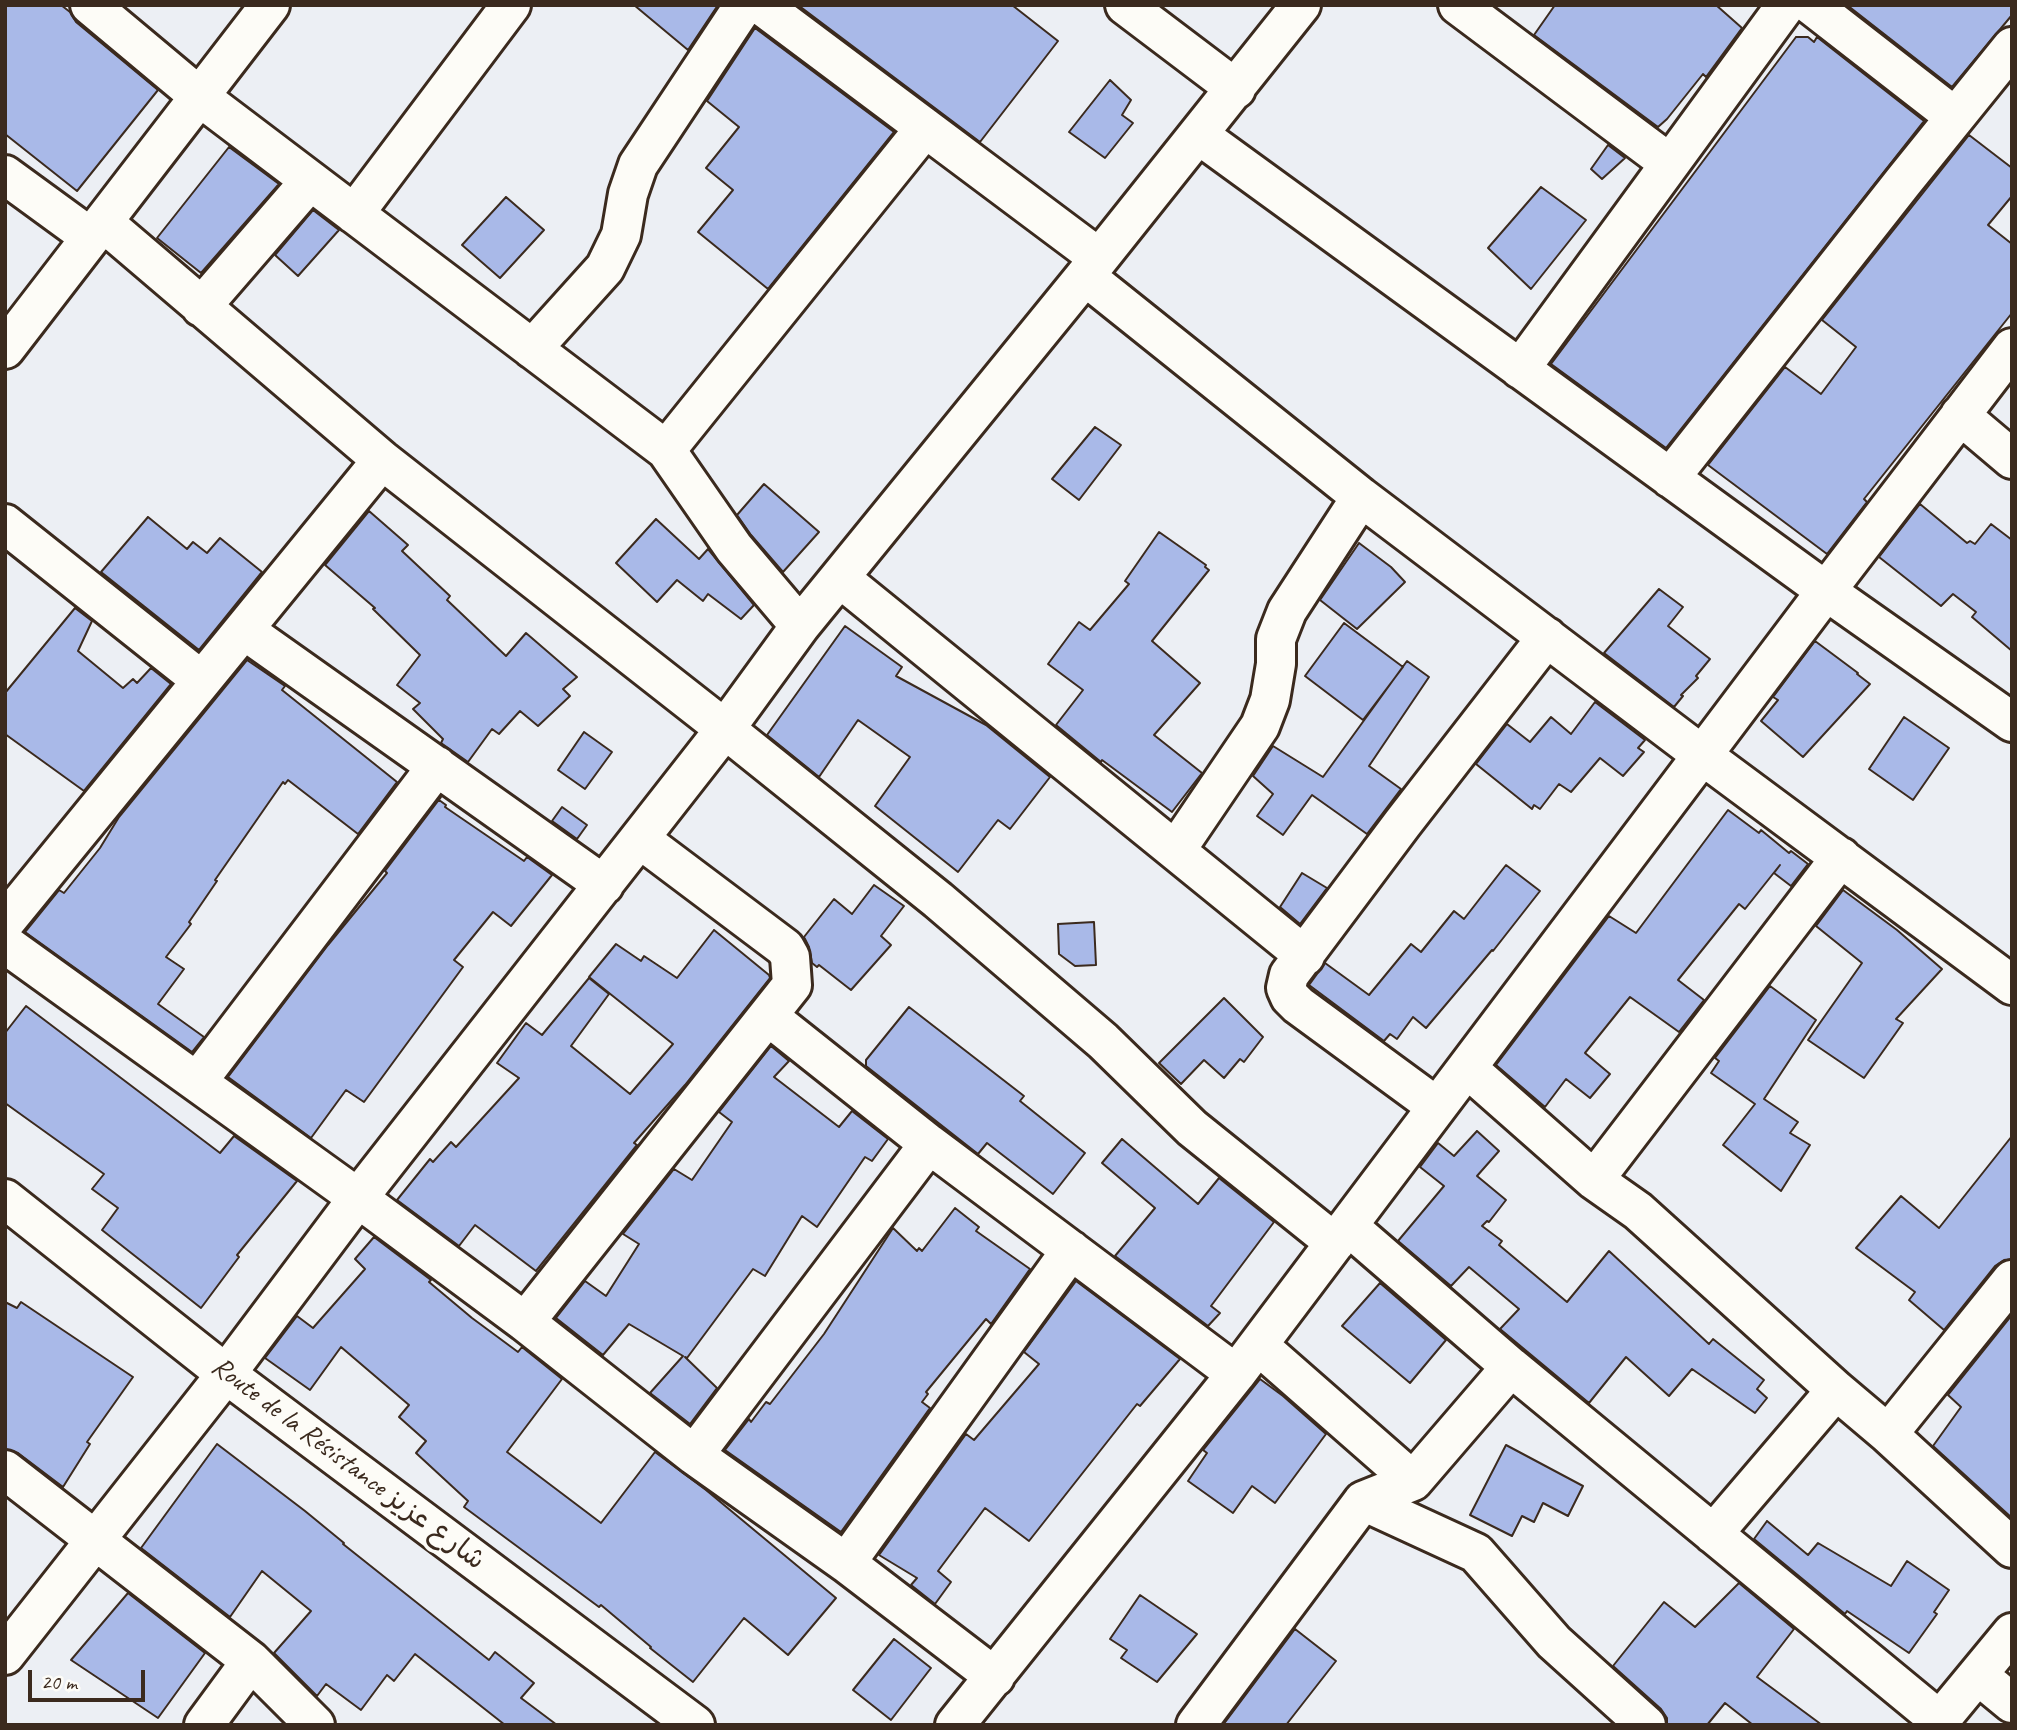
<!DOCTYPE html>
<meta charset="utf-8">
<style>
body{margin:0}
#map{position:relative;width:2017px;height:1730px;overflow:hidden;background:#eceff4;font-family:Caveat,sans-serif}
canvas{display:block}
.frame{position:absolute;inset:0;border:7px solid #3b2a1e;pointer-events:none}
.scale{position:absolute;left:28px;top:1670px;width:117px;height:32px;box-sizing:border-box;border:4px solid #3b2a1e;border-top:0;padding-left:9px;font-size:21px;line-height:24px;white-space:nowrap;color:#3b2a1e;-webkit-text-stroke:5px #fdfcf7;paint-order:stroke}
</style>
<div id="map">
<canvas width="2017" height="1730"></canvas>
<div class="frame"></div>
<div class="scale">20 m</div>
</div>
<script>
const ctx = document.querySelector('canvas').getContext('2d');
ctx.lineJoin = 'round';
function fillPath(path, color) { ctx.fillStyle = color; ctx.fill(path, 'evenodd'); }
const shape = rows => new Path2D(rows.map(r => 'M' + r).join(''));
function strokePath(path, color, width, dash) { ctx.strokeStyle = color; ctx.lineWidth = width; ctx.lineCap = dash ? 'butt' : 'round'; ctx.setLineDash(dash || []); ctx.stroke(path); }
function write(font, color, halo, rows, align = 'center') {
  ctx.font = font + ' Caveat,"Playpen Sans Arabic",sans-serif'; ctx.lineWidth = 7; ctx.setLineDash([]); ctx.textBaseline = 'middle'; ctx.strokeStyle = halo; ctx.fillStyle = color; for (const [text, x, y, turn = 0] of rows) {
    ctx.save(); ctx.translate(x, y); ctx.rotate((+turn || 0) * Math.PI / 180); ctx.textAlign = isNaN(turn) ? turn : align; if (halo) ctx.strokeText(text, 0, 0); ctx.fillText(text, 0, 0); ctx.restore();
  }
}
const building = shape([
 [5,5,61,5,70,12,76,22,158,90,77,191,5,134,5,5],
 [634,5,718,5,688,50,634,5],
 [798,5,1012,5,1058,41,980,142,798,5],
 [1555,5,1716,5,1742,28,1706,77,1703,74,1667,119,1658,127,1534,35,1555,5],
 [1847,5,2012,5,2012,15,1952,87,1847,5],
 [755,28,894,132,768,289,698,232,733,190,706,168,739,127,707,101,755,28],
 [1796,37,1808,37,1814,42,1817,37,1924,121,1666,448,1551,364,1796,37],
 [1110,80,1131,100,1122,115,1133,123,1105,158,1069,132,1110,80],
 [1969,135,2012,168,2012,196,1988,225,2012,244,2012,313,1864,499,1867,502,1827,554,1708,465,1785,367,1821,394,1856,347,1822,320,1969,135],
 [1608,145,1625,158,1602,179,1591,169,1608,145],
 [229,147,279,184,201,273,157,238,229,147],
 [1541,187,1586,220,1531,289,1488,248,1541,187],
 [506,197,544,230,500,278,462,245,506,197],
 [313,210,339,230,298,276,275,255,313,210],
 [1095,427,1121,445,1079,500,1052,479,1095,427],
 [764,484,819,532,783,572,751,535,737,515,764,484],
 [1920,504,1967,543,1970,541,1975,544,1991,524,2012,540,2012,651,1972,617,1976,612,1953,594,1941,606,1879,557,1920,504],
 [369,511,408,545,402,551,450,596,447,600,506,656,526,633,577,677,563,689,570,696,538,726,520,711,499,734,492,729,468,762,441,743,443,739,413,709,420,703,397,685,420,655,373,609,375,608,325,565,369,511],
 [148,517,187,549,193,542,207,553,220,538,262,572,199,650,101,572,148,517],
 [656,519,699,559,708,549,754,605,741,619,708,594,703,601,677,580,657,602,616,563,656,519],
 [1159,532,1206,565,1205,567,1209,570,1152,641,1200,683,1154,735,1202,773,1172,812,1102,760,1101,762,1056,725,1083,690,1048,664,1079,622,1090,630,1129,584,1125,581,1159,532],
 [1359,543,1391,567,1405,582,1357,629,1320,600,1359,543],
 [1659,589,1683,607,1668,626,1710,659,1696,676,1698,678,1681,695,1683,696,1674,707,1604,653,1659,589],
 [75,608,92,621,78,651,123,688,133,679,137,683,151,668,171,684,84,791,5,734,5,693,75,608],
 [1344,623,1403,667,1363,720,1305,676,1344,623],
 [845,626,902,667,896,676,986,725,1050,777,1010,829,998,820,958,872,875,806,910,757,858,720,819,777,767,735,845,626],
 [1815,641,1858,673,1857,674,1870,684,1803,757,1761,721,1778,700,1773,697,1815,641],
 [247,660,285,686,282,690,397,782,358,834,288,780,285,784,283,782,215,880,217,881,189,922,191,924,166,957,184,969,158,1004,204,1037,192,1052,25,932,59,890,64,893,100,848,119,817,247,660],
 [1407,661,1429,677,1369,766,1401,789,1367,834,1312,795,1283,835,1257,816,1273,794,1253,776,1273,746,1323,777,1407,661],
 [1595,702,1645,740,1638,748,1644,752,1623,776,1600,758,1571,792,1559,784,1540,809,1534,805,1532,809,1476,764,1507,724,1530,742,1551,717,1571,734,1595,702],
 [1904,717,1949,748,1913,800,1869,769,1904,717],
 [584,732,612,752,585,789,558,770,584,732],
 [441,797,439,800,446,805,445,807,524,861,527,857,552,875,511,926,493,912,454,960,463,967,364,1102,346,1090,311,1138,228,1077,328,945,387,873,385,871,441,797],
 [562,807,587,825,577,839,552,821,562,807],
 [1728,810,1759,833,1761,830,1789,853,1791,851,1808,864,1791,886,1774,873,1780,865,1745,909,1739,904,1678,980,1704,1000,1679,1032,1630,997,1585,1053,1610,1074,1590,1098,1566,1079,1545,1107,1496,1065,1609,916,1636,933,1728,810],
 [1506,865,1540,891,1493,951,1492,950,1426,1028,1413,1017,1397,1039,1390,1034,1384,1041,1309,985,1325,963,1369,995,1411,944,1421,952,1454,911,1464,919,1506,865],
 [1302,873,1327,888,1300,924,1280,907,1302,873],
 [874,885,904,906,881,936,891,945,851,990,819,965,817,967,812,963,809,947,804,937,834,899,852,914,874,885],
 [1843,890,1897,930,1942,969,1896,1019,1903,1023,1864,1078,1808,1040,1862,963,1816,926,1843,890],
 [1094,922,1096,965,1075,966,1059,954,1058,924,1094,922],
 [714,930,769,975,770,978,685,1085,634,1143,637,1145,536,1271,475,1225,459,1246,397,1200,430,1159,433,1162,451,1142,456,1147,519,1078,497,1063,526,1023,542,1035,589,978,609,994,571,1046,630,1094,673,1044,589,977,616,944,641,961,644,956,677,978,714,930],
 [1770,986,1816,1020,1764,1099,1798,1122,1790,1133,1810,1145,1781,1191,1723,1145,1755,1104,1711,1073,1719,1061,1715,1058,1770,986],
 [1224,998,1263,1037,1244,1062,1240,1059,1224,1078,1204,1060,1181,1084,1159,1063,1224,998],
 [26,1006,220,1153,234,1136,297,1181,237,1255,239,1257,201,1308,102,1230,118,1208,92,1189,104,1174,5,1103,5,1033,26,1006],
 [909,1007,1024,1096,1020,1101,1085,1153,1053,1194,987,1143,978,1154,866,1066,866,1060,909,1007],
 [771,1046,789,1061,774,1077,839,1127,852,1111,888,1139,872,1161,865,1157,817,1227,802,1216,765,1276,753,1269,687,1358,685,1357,717,1388,690,1424,650,1393,683,1356,629,1324,603,1355,556,1318,585,1281,606,1296,639,1244,623,1234,674,1169,692,1180,732,1122,719,1112,771,1046],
 [1477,1131,1499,1151,1477,1176,1506,1200,1489,1222,1487,1221,1482,1226,1502,1241,1499,1245,1567,1302,1609,1251,1709,1344,1713,1339,1764,1380,1757,1389,1767,1398,1755,1413,1692,1369,1669,1396,1626,1357,1589,1403,1500,1329,1519,1309,1469,1267,1451,1286,1398,1241,1444,1186,1420,1167,1438,1143,1454,1156,1477,1131],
 [2012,1136,2012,1259,2004,1260,1995,1266,1944,1330,1909,1300,1915,1292,1856,1248,1901,1196,1939,1228,2012,1136],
 [1122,1139,1198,1204,1219,1178,1274,1222,1211,1306,1220,1313,1208,1326,1115,1256,1155,1208,1102,1163,1122,1139],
 [955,1208,979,1227,976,1231,1030,1269,991,1324,986,1319,926,1392,928,1394,922,1402,930,1408,841,1532,725,1450,749,1419,751,1422,766,1402,770,1404,824,1334,893,1228,917,1251,919,1248,922,1251,955,1208],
 [374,1237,431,1280,429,1282,472,1318,518,1352,522,1347,562,1379,507,1452,601,1523,655,1452,706,1490,836,1598,788,1655,744,1618,693,1682,650,1648,651,1647,601,1605,599,1607,464,1507,468,1501,416,1453,426,1441,399,1417,409,1405,341,1347,310,1390,265,1358,297,1316,313,1328,365,1269,355,1259,374,1237],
 [1076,1281,1180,1359,1140,1406,1137,1404,1029,1541,985,1508,938,1571,951,1582,935,1604,911,1585,917,1578,879,1555,966,1434,974,1440,1039,1364,1024,1352,1076,1281],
 [1380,1283,1446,1340,1410,1383,1342,1326,1380,1283],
 [5,1302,17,1308,21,1302,133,1377,87,1442,90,1444,63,1487,18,1453,5,1449,5,1302],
 [2012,1315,2012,1518,1933,1446,1961,1407,1948,1395,2012,1315],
 [1260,1379,1283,1396,1326,1434,1275,1503,1252,1486,1233,1513,1188,1481,1207,1453,1203,1450,1260,1379],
 [217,1444,305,1511,344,1543,343,1544,489,1660,495,1652,534,1683,521,1698,557,1725,505,1725,415,1654,394,1681,387,1675,361,1710,326,1684,317,1696,274,1653,311,1611,262,1571,230,1617,141,1548,217,1444],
 [1506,1445,1583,1486,1568,1516,1543,1503,1534,1522,1522,1516,1512,1536,1470,1515,1506,1445],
 [1767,1521,1808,1555,1818,1543,1891,1586,1907,1561,1949,1590,1934,1612,1937,1614,1909,1653,1847,1611,1845,1614,1754,1539,1767,1521],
 [1739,1583,1794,1629,1757,1677,1822,1725,1753,1725,1725,1703,1707,1725,1667,1725,1667,1718,1661,1709,1613,1666,1664,1602,1695,1627,1739,1583],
 [128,1593,205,1653,158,1718,71,1660,128,1593],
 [1140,1595,1197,1634,1157,1682,1121,1658,1127,1650,1110,1639,1140,1595],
 [1295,1629,1336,1661,1286,1725,1223,1725,1295,1629],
 [894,1639,931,1668,891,1720,853,1690,894,1639]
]);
const minor = shape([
 [90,5,200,97,666,450,734,548,800,626],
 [761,5,1099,258],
 [1125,5,1236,89],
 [1458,5,1669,163],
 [1811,5,1955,117],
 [1199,135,1826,591,2012,722],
 [5,175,90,237],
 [354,214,511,5],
 [103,222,382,460,725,729,938,900,1103,1041,1192,1128,1335,1243],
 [1085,276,1361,497,1702,755,2012,985],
 [201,307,310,181],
 [5,349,270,5],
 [532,349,605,268,621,235,628,194,638,165,744,5],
 [1520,369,1786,5],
 [1960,415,2012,459],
 [666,450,925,128],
 [1670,478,1903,182,2012,47],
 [5,524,201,680],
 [840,578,1305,956],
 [244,630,604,885],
 [1176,850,1260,726,1270,700,1276,664,1276,639,1287,611,1361,497],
 [5,922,382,460],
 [5,944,358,1198,525,1322,694,1455,846,1563,995,1677],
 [768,1016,929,1144,1236,1374],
 [1467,1068,1594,1180,1638,1211,1836,1390,1888,1434,2012,1548],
 [197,1082,437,766],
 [1437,1107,1298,1005,1290,997,1286,988,1289,975,1402,824,1547,637],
 [1594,1180,1841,857],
 [525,1322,792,985,790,957,785,948,640,839],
 [1258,1345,1413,1481],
 [1511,1367,1939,1720],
 [1888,1434,2012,1280],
 [694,1455,929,1144],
 [5,1470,251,1661,315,1725],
 [1363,1501,1476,1553,1554,1642,1646,1725],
 [1713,1534,1836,1390],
 [846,1563,1071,1250],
 [5,1655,226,1374,358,1198,725,729,800,626,1085,276,1301,5],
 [1978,1675,2012,1703],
 [204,1725,251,1661],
 [955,1725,1236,1374,1826,591,2012,348],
 [1196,1725,1363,1501,1413,1481,1511,1367,1348,1226],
 [1936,1725,2012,1633]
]);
const major = shape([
 [5,1199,226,1374,695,1725]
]);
const streetNames = [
 ["Route de la Résistance شارع عزيز",348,1464,37]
];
fillPath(building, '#a9b9e8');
strokePath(building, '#3b2a1e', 2);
strokePath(minor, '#3b2a1e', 44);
strokePath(major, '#3b2a1e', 44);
strokePath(minor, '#fdfcf7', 38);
strokePath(major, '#fdfcf7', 38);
write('28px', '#3b2a1e', '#fdfcf7', streetNames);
</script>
